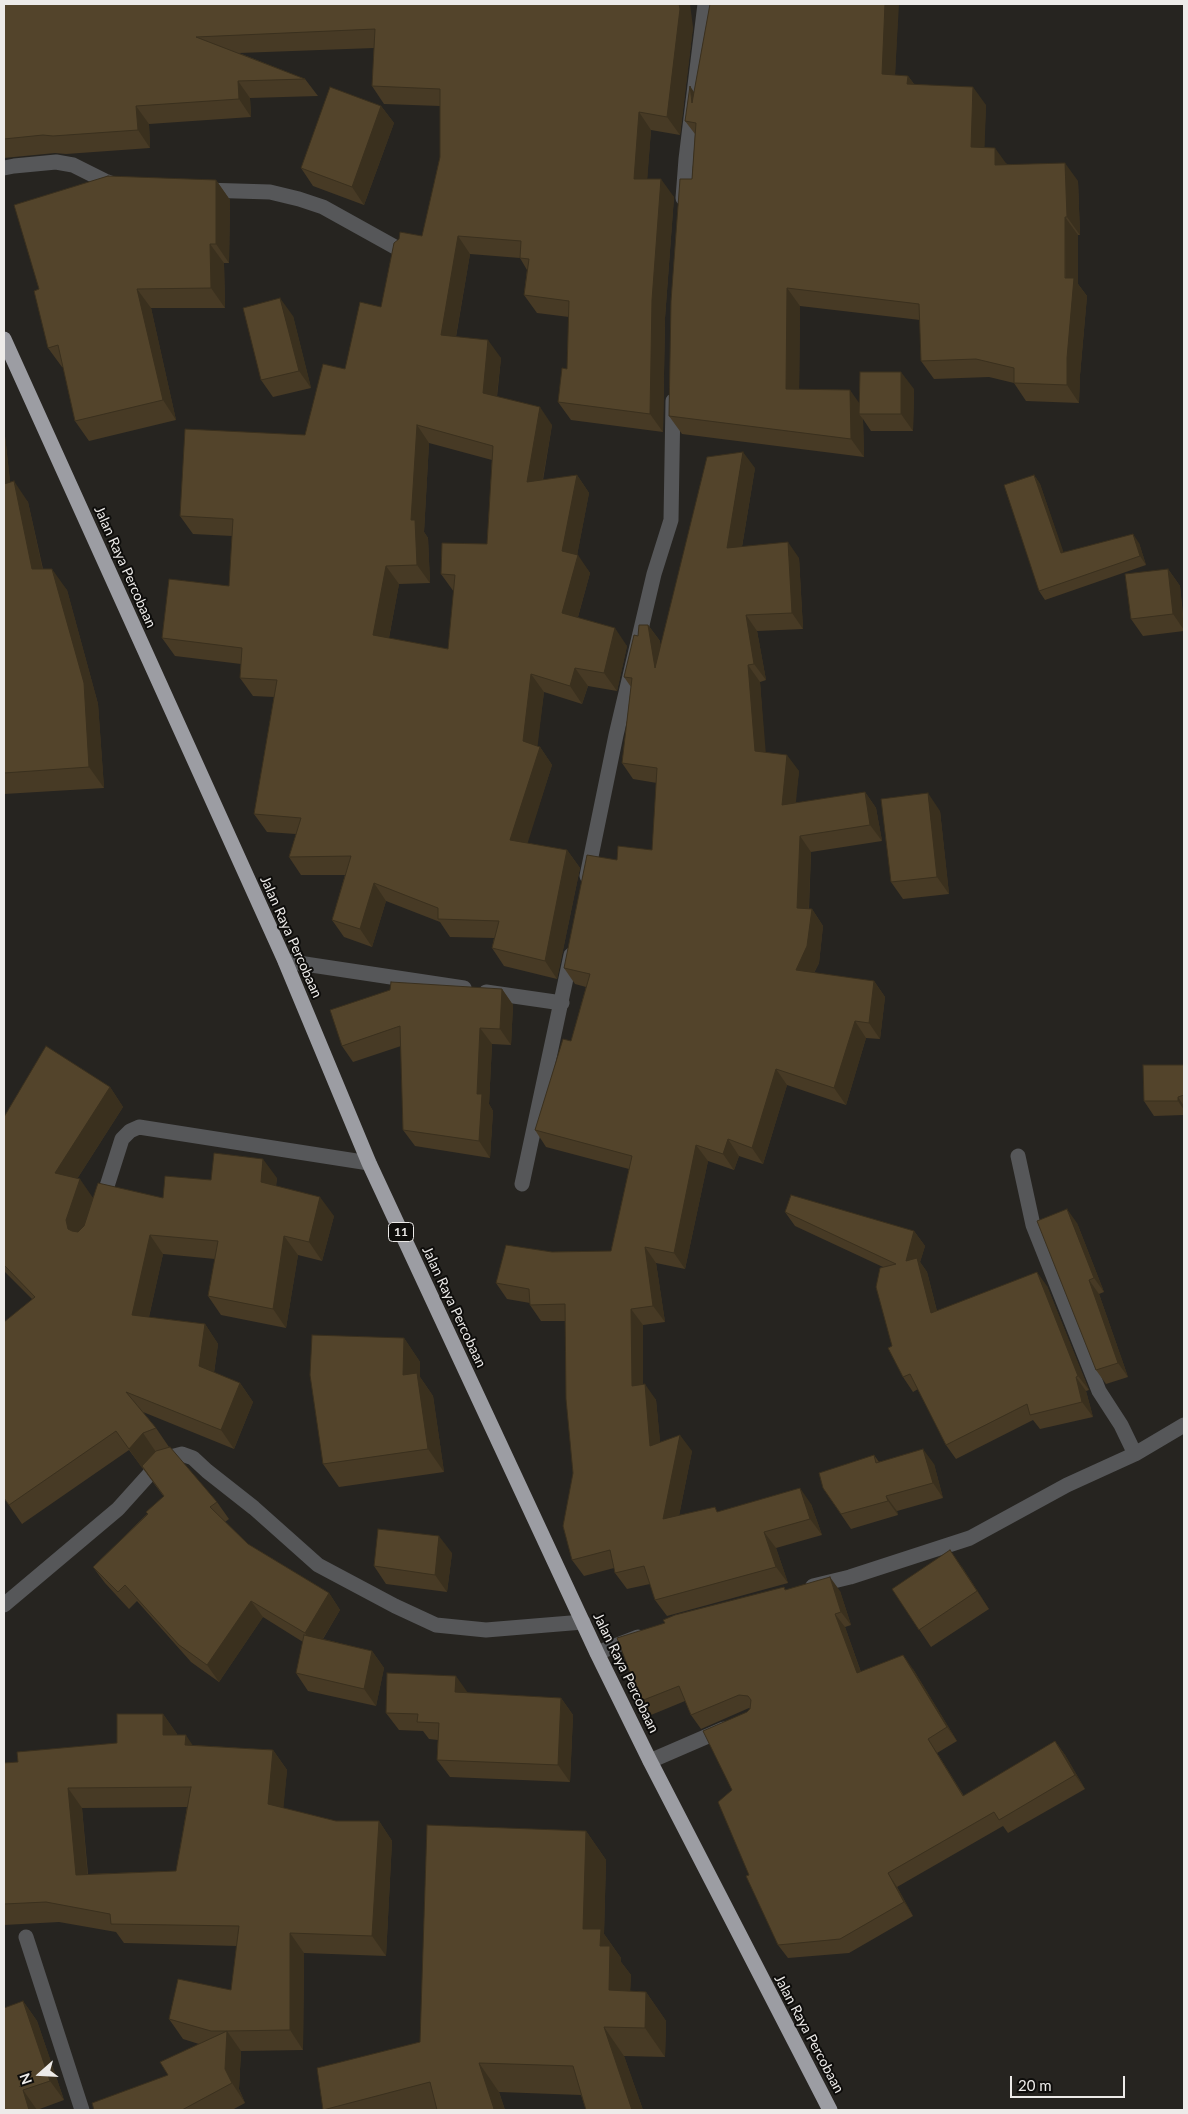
<!DOCTYPE html>
<style>
body{margin:0}
#map{position:relative;width:1188px;height:2114px;overflow:hidden;background:#262420;font-family:Lato,sans-serif}
canvas{display:block}
.frame{position:absolute;inset:0;border:5px solid #edebe9;pointer-events:none}
.north{position:absolute;left:15px;top:2049px;width:50px;height:50px;-webkit-text-stroke:4px #0e0d0b;paint-order:stroke;rotate:251deg;font-size:14px;font-weight:700;line-height:20px;text-align:center;color:#edebe9}
.north::after{content:'';display:block;margin:auto;width:18px;height:22px;background:#edebe9;clip-path:polygon(50% 0,100% 100%,50% 72%,0 100%)}
.scale{position:absolute;left:1010px;top:2076px;width:115px;height:22px;box-sizing:border-box;border:2px solid #edebe9;border-top:0;padding-left:6px;font-size:15px;line-height:18px;white-space:nowrap;color:#edebe9;-webkit-text-stroke:4px #0e0d0b;paint-order:stroke}
</style>
<div id="map">
<canvas width="1188" height="2114"></canvas>
<div class="frame"></div>
<div class="north">N</div>
<div class="scale">20 m</div>
</div>
<script>
const ctx = document.querySelector('canvas').getContext('2d');
ctx.lineJoin = 'round';
const shape = rows => new Path2D(rows.map(r => 'M' + r).join(''));
function strokePath(path, color, width, dash) { ctx.strokeStyle = color; ctx.lineWidth = width; ctx.lineCap = dash ? 'butt' : 'round'; ctx.setLineDash(dash || []); ctx.stroke(path); }
function fillPath(path, color) { ctx.fillStyle = color; ctx.fill(path, 'evenodd'); }
function write(font, color, halo, rows, align = 'center') {
  ctx.font = font + ' Lato,sans-serif'; ctx.lineWidth = 4; ctx.setLineDash([]); ctx.textBaseline = 'middle'; ctx.strokeStyle = halo; ctx.fillStyle = color; for (const [text, x, y, turn = 0] of rows) {
    ctx.save(); ctx.translate(x, y); ctx.rotate((+turn || 0) * Math.PI / 180); ctx.textAlign = isNaN(turn) ? turn : align; if (halo) ctx.strokeText(text, 0, 0); ctx.fillText(text, 0, 0); ctx.restore();
  }
}
const street = shape([
 [4,168,14,166,56,162,73,165,105,181,119,186],
 [204,190,270,192,299,199,323,207,404,252],
 [683,198,686,159,705,4],
 [587,876,616,735,654,574,671,520,673,401],
 [285,961,464,988],
 [486,992,562,1003],
 [522,1184,571,955],
 [101,1205,122,1139,130,1131,139,1127,369,1163],
 [1135,1454,1184,1425],
 [813,1586,850,1577,970,1538,1067,1485,1135,1454,1121,1425,1099,1391,1033,1225,1018,1156],
 [4,1605,118,1509,163,1459,182,1454,193,1458,207,1471,254,1508,318,1565,395,1606,436,1625,486,1630,583,1622],
 [597,1653,638,1637],
 [650,1761,724,1729],
 [26,1937,82,2110]
]);
const highway = shape([
 [4,339,285,961,369,1163,597,1653,650,1761,830,2110]
]);
const wall = shape([
 [4,4,693,27,680,135,651,130,647,179,674,197,665,318,663,432,571,420,558,402,567,369,569,317,537,313,524,295,527,270,520,258,470,254,456,337,501,358,497,397,552,425,543,480,577,475,589,493,577,555,590,573,578,617,627,646,617,691,588,686,582,704,544,692,537,746,540,747,552,765,527,843,567,850,580,868,557,979,504,966,492,948,494,938,450,937,440,922,386,901,372,947,344,937,332,920,345,875,301,875,289,857,296,834,267,832,254,814,274,697,253,696,240,678,241,664,175,656,162,638,229,586,232,536,193,534,180,516,305,435,381,307,422,236,440,157,440,106,384,104,372,86,374,48,239,53,305,79,318,96,250,98,251,117,149,124,150,148,66,154,55,153,4,158],
 [429,443,492,460,487,544,441,574,454,592,448,649,389,638,399,584,430,583,428,538,424,532],
 [898,13,895,75,908,76,914,84,986,105,984,147,1007,164,1078,181,1080,235,1078,235,1078,284,1087,296,1080,375,1079,403,1026,401,1014,383,989,377,934,379,921,361,920,320,800,306,799,389,859,403,914,389,913,431,871,431,863,419,864,457,682,434,669,416,692,179,695,134,685,121,694,92],
 [381,106,394,123,364,205,313,186,301,168],
 [216,180,230,200,229,263,224,263,225,308,151,308,176,420,89,441,75,421,63,367,62,367,48,348,39,289],
 [293,316,311,388,273,397,261,380],
 [4,435,5,436,10,482,28,502,43,569,67,590,98,704,104,788,4,794],
 [755,468,742,547,799,558,803,629,757,631,766,680,760,682,765,752,799,771,795,803,865,792,876,808,882,841,811,852,809,909,812,909,823,926,819,963,814,973,874,981,885,997,880,1039,866,1038,846,1105,787,1085,763,1164,739,1156,734,1170,708,1161,685,1269,656,1263,665,1322,643,1325,643,1384,656,1400,660,1442,692,1451,679,1516,811,1504,822,1535,776,1548,788,1583,667,1616,655,1600,650,1584,627,1589,615,1573,614,1568,584,1576,572,1560,573,1473,565,1321,541,1321,530,1305,530,1303,507,1299,496,1283,552,1252,611,1251,629,1169,546,1147,535,1130,571,1041,586,987,575,984,564,968,617,860,652,850,657,783,633,779,622,763,631,687,624,677,638,636,648,625,660,641,660,645],
 [1034,475,1040,484,1063,552,1139,543,1146,565,1045,600,1039,591],
 [1168,569,1180,586,1184,624,1184,631,1143,636,1131,619],
 [940,811,949,894,903,899,891,882],
 [502,989,513,1005,511,1045,492,1044,489,1104,493,1111,490,1158,415,1146,403,1130,401,1046,353,1062,342,1046],
 [1184,1065,1184,1115,1154,1116,1144,1101],
 [110,1087,123,1107,77,1179,93,1198,163,1198,211,1180,277,1178,276,1186,334,1216,322,1261,298,1255,286,1328,221,1315,208,1296,215,1259,163,1254,149,1317,205,1324,218,1344,214,1373,240,1383,253,1402,234,1449,143,1412,156,1428,169,1447,217,1502,229,1519,225,1522,248,1544,329,1593,340,1610,323,1639,372,1651,384,1668,376,1706,308,1691,296,1673,303,1642,263,1617,219,1682,191,1662,137,1601,129,1609,105,1583,93,1567,147,1514,164,1497,129,1450,22,1524,4,1498,32,1299,4,1271,4,1117],
 [785,1212,914,1231,925,1246,920,1262,927,1272,937,1311,1047,1286,1089,1390,1086,1391,1093,1417,1040,1429,1033,1420,956,1459,946,1445,918,1389,913,1392,903,1377,892,1346,883,1267,795,1226],
 [1077,1223,1104,1292,1099,1294,1128,1377,1106,1384,1096,1370],
 [404,1338,420,1362,420,1377,433,1396,444,1472,339,1487,323,1464],
 [874,1455,879,1462,934,1464,943,1498,897,1511,898,1515,851,1529,823,1488],
 [452,1553,447,1592,386,1584,374,1566],
 [962,1567,989,1609,931,1647,892,1589],
 [784,1587,786,1590,840,1591,851,1625,845,1627,861,1672,913,1669,957,1741,937,1753,964,1796,1055,1741,1065,1755,1085,1789,1008,1833,1003,1826,897,1887,913,1916,849,1953,788,1958,778,1945,749,1875,732,1790,747,1712,750,1708,749,1708,701,1729,691,1715,685,1701,651,1715,641,1701],
 [468,1693,561,1698,573,1715,570,1782,450,1777,437,1760,438,1740,429,1739,423,1731,399,1730,386,1713],
 [163,1714,177,1734,177,1735,192,1745,273,1750,287,1770,283,1808,336,1821,379,1821,392,1841,386,1956,304,1953,303,2050,241,2051,239,2089,245,2103,232,2110,94,2110,168,2075,199,2044,183,2039,169,2019,231,1990,237,1946,124,1943,116,1932,59,1922,4,1925,4,1763,18,1762,117,1743],
 [187,1807,176,1871,88,1874,82,1808],
 [586,1831,606,1860,604,1934,621,1958,621,1962,631,1975,630,1991,646,1992,666,2021,665,2057,624,2056,643,2110,586,2110,581,2095,499,2092,505,2110,323,2110,420,2042],
 [23,2001,37,2021,64,2100,37,2110,4,2110]
]);
const shadedWall = shape([
 [679,4,690,4,693,27,680,135,667,117],
 [885,4,899,4,894,92,882,74],
 [908,76,921,94,907,84],
 [238,81,250,98,251,117,239,99],
 [690,86,702,104,692,103],
 [973,87,986,105,984,165,971,147],
 [136,106,149,124,150,148,138,130],
 [381,106,394,123,364,205,352,187],
 [639,112,651,130,646,197,634,179],
 [995,148,1008,166,995,165],
 [1065,163,1078,181,1080,235,1067,217],
 [661,179,674,197,665,318,663,432,650,414,652,300],
 [216,180,230,200,229,263,216,244],
 [1065,217,1078,235,1078,284,1087,296,1080,375,1079,403,1067,385],
 [458,236,470,254,453,353,441,335],
 [210,244,224,263,225,308,211,288],
 [787,288,800,306,799,407,786,389],
 [137,289,151,308,176,420,163,400],
 [280,298,293,316,311,388,299,371],
 [488,340,501,358,495,411,483,393],
 [901,372,914,389,913,431,901,414],
 [850,390,862,407,859,414,863,419,864,457,851,439],
 [540,407,552,425,539,500,527,482],
 [417,425,429,443,424,532,428,538,430,583,417,565,411,520],
 [4,435,5,436,13,506,4,493],
 [743,452,755,468,739,564,727,548],
 [577,475,589,493,576,561,578,555,590,573,574,631,562,613,562,551],
 [1034,475,1040,484,1067,562,1061,553],
 [14,481,28,502,47,590,32,569],
 [1133,534,1139,543,1146,565,1140,556],
 [788,542,799,558,803,629,792,613],
 [386,566,399,584,386,653,373,635],
 [52,569,67,590,98,704,104,788,89,767],
 [1168,569,1180,586,1184,630,1173,614],
 [746,615,757,631,766,680,754,664],
 [648,625,660,641,666,684,655,668],
 [615,628,627,646,617,691,604,673],
 [748,665,760,682,767,767,755,751],
 [575,668,588,686,582,704,570,686],
 [531,674,544,692,536,759,523,741],
 [540,747,552,765,523,858,510,840],
 [787,755,799,771,794,822,782,805],
 [865,792,876,808,882,841,870,825],
 [928,793,940,811,949,894,937,877],
 [800,836,811,852,808,924,797,908],
 [567,850,580,868,557,979,545,961],
 [374,883,386,901,372,947,360,929],
 [812,909,823,926,819,963,807,986,796,970],
 [874,981,885,997,880,1039,869,1023],
 [502,989,513,1005,511,1045,500,1029],
 [855,1021,866,1038,846,1105,834,1088],
 [480,1028,492,1044,489,1104,493,1111,490,1158,479,1141,477,1094],
 [776,1069,787,1085,763,1164,752,1148],
 [110,1087,123,1107,68,1193,55,1173],
 [1178,1097,1184,1106,1184,1110,1178,1101],
 [728,1139,739,1156,734,1170,723,1154],
 [696,1145,708,1161,685,1269,674,1253],
 [263,1159,277,1178,274,1201,261,1182],
 [80,1179,93,1198,80,1240,68,1229,66,1220],
 [320,1197,334,1216,322,1261,309,1242],
 [1067,1209,1077,1223,1104,1292,1094,1278],
 [914,1231,925,1246,920,1262,927,1272,941,1328,931,1313,906,1261],
 [150,1235,163,1254,145,1334,132,1315],
 [284,1236,298,1255,286,1328,273,1309],
 [645,1247,656,1263,665,1322,653,1306],
 [1037,1272,1047,1286,1089,1390,1078,1376],
 [1089,1280,1099,1294,1128,1377,1118,1363],
 [631,1309,643,1325,643,1402,632,1386],
 [205,1324,218,1344,212,1386,199,1366],
 [404,1338,420,1362,420,1377,433,1396,444,1472,428,1449,403,1375],
 [1076,1377,1086,1391,1093,1417,1082,1402],
 [240,1383,253,1402,234,1449,221,1430],
 [645,1384,656,1400,662,1462,650,1446],
 [143,1433,156,1452,142,1468,129,1449],
 [680,1435,692,1451,675,1535,663,1519],
 [923,1449,934,1464,943,1498,933,1483],
 [800,1488,811,1504,822,1535,810,1519],
 [886,1496,897,1511,898,1515,888,1501],
 [764,1532,776,1548,788,1583,776,1567],
 [439,1536,452,1553,447,1592,435,1575],
 [950,1550,962,1567,989,1609,977,1591],
 [830,1577,840,1591,851,1625,841,1612],
 [329,1593,340,1610,316,1650,305,1633],
 [251,1601,263,1617,219,1682,207,1665],
 [835,1614,845,1627,866,1687,857,1673],
 [372,1651,384,1668,376,1706,364,1689],
 [903,1655,913,1669,957,1741,947,1727],
 [456,1676,468,1693,455,1692],
 [561,1698,573,1715,570,1782,558,1765],
 [163,1714,177,1734,177,1755,163,1735],
 [186,1735,199,1755,185,1745],
 [928,1739,937,1753,972,1810,963,1796],
 [1055,1741,1065,1755,1085,1789,1075,1775],
 [273,1750,287,1770,282,1824,268,1804],
 [68,1788,82,1808,89,1894,76,1875],
 [379,1821,392,1841,386,1956,372,1936],
 [586,1831,606,1860,604,1934,621,1958,621,1962,631,1975,629,2019,609,1990,583,1929],
 [888,1873,897,1887,913,1916,904,1902],
 [290,1933,304,1953,303,2050,290,2030],
 [646,1992,666,2021,665,2057,645,2028],
 [23,2001,37,2021,64,2100,50,2081],
 [604,2027,624,2056,643,2110,632,2110],
 [227,2031,241,2051,239,2089,245,2103,232,2083,225,2069],
 [479,2063,499,2092,505,2110,495,2110,494,2109],
 [23,2090,37,2110,29,2110]
]);
const building = shape([
 [4,4,679,4,680,9,667,117,639,112,634,179,661,179,652,300,650,414,558,402,562,368,567,369,569,301,524,295,529,259,520,258,521,241,458,236,441,335,488,340,483,393,540,407,527,482,577,475,562,551,578,555,562,613,615,628,604,673,575,668,570,686,531,674,523,741,540,747,510,840,567,850,545,961,492,948,499,921,438,919,438,908,374,883,360,929,332,920,351,856,289,857,301,818,254,814,277,680,240,678,242,648,162,638,169,579,229,586,233,519,180,516,185,429,305,435,323,364,345,369,360,302,381,307,394,243,399,239,400,232,422,236,440,157,440,89,372,86,375,29,196,37,305,79,238,81,239,99,136,106,138,130,53,136,43,135,4,139,4,4],
 [417,425,493,446,487,544,442,543,441,574,455,575,448,649,373,635,386,566,417,565,415,520,411,520,417,425],
 [710,4,885,4,882,74,908,76,907,84,973,87,971,147,995,148,995,165,1065,163,1067,217,1065,217,1065,278,1074,278,1067,358,1067,385,1014,383,1014,368,976,359,921,361,919,304,787,288,786,389,850,390,851,439,669,416,671,301,680,179,692,179,696,123,685,121,690,86,692,103,710,4],
 [330,87,381,106,352,187,301,168,330,87],
 [108,176,216,180,216,244,210,244,211,288,137,289,163,400,75,421,58,345,48,348,34,291,39,289,14,205,108,176],
 [280,298,299,371,261,380,243,308,280,298],
 [860,372,901,372,901,414,859,414,860,372],
 [743,452,727,548,788,542,792,613,746,615,754,664,748,665,755,751,787,755,782,805,865,792,870,825,800,836,797,908,812,909,807,946,796,970,874,981,869,1023,855,1021,834,1088,776,1069,752,1148,728,1139,723,1154,696,1145,674,1253,645,1247,653,1306,631,1309,632,1386,645,1384,650,1446,680,1435,663,1519,715,1507,717,1512,800,1488,810,1519,764,1532,776,1567,655,1600,644,1566,615,1573,610,1550,572,1560,563,1526,573,1473,566,1399,565,1304,530,1305,529,1289,496,1283,506,1245,552,1252,611,1251,632,1156,535,1130,563,1039,571,1041,590,974,564,968,587,855,617,860,618,846,652,850,657,768,622,763,632,678,624,677,634,635,638,636,639,625,648,625,655,668,707,457,743,452],
 [1034,475,1061,553,1133,534,1140,556,1039,591,1004,485,1034,475],
 [14,481,32,569,52,569,84,683,89,767,4,773,4,484,14,481],
 [1168,569,1173,614,1131,619,1125,574,1168,569],
 [928,793,937,877,891,882,881,799,928,793],
 [391,982,502,989,500,1029,480,1028,477,1094,482,1094,479,1141,403,1130,400,1026,342,1046,330,1010,390,990,391,982],
 [46,1046,110,1087,55,1173,80,1179,66,1220,68,1229,72,1231,78,1232,84,1226,98,1183,163,1198,165,1176,211,1180,214,1153,263,1159,261,1182,320,1197,309,1242,284,1236,273,1309,208,1296,218,1241,150,1235,132,1315,205,1324,199,1366,240,1383,221,1430,126,1392,156,1428,143,1433,129,1449,116,1431,9,1505,4,1498,4,1322,35,1297,4,1265,4,1117,46,1046],
 [1143,1065,1184,1065,1184,1095,1178,1097,1178,1101,1144,1101,1143,1065],
 [791,1195,914,1231,906,1261,917,1258,931,1313,1037,1272,1078,1376,1076,1377,1082,1402,1030,1415,1027,1404,946,1445,910,1374,903,1377,888,1348,892,1346,876,1287,880,1268,896,1264,785,1212,791,1195],
 [1067,1209,1094,1278,1089,1280,1118,1363,1096,1370,1037,1221,1067,1209],
 [312,1335,404,1338,403,1375,417,1373,428,1449,323,1464,310,1375,312,1335],
 [170,1447,217,1502,210,1507,248,1544,329,1593,305,1633,251,1601,207,1665,179,1645,125,1585,118,1592,93,1567,148,1514,146,1512,164,1496,142,1466,156,1451,170,1447],
 [923,1449,933,1483,886,1496,888,1501,841,1514,823,1488,819,1473,874,1455,876,1463,923,1449],
 [378,1529,439,1536,435,1575,374,1566,378,1529],
 [950,1550,977,1591,919,1630,892,1589,950,1550],
 [830,1577,841,1612,835,1614,857,1673,903,1655,947,1727,928,1739,963,1796,1055,1741,1075,1775,999,1820,994,1812,888,1873,904,1902,840,1939,778,1945,746,1876,749,1875,718,1802,732,1790,703,1731,747,1712,750,1709,751,1700,748,1696,739,1695,691,1715,679,1686,641,1701,617,1638,665,1623,663,1620,675,1615,784,1587,785,1590,830,1577],
 [304,1635,372,1651,364,1689,296,1673,304,1635],
 [387,1673,456,1676,455,1692,561,1698,558,1765,437,1760,439,1723,417,1722,418,1714,386,1713,387,1673],
 [117,1714,163,1714,163,1735,186,1735,185,1745,273,1750,268,1804,336,1821,379,1821,372,1936,290,1933,290,2030,227,2031,225,2069,232,2083,182,2110,94,2110,92,2103,168,2075,160,2062,227,2031,211,2031,169,2019,178,1979,231,1990,239,1926,111,1924,110,1914,46,1902,4,1904,4,1763,18,1762,17,1752,117,1743,117,1714],
 [191,1787,176,1871,76,1875,68,1788,191,1787],
 [427,1825,586,1831,583,1929,601,1929,600,1946,610,1946,609,1990,646,1992,645,2028,604,2027,632,2110,586,2110,573,2066,479,2063,494,2109,491,2110,437,2110,430,2082,323,2110,317,2068,420,2042,427,1825],
 [23,2001,50,2081,23,2090,29,2110,4,2110,4,2008,23,2001]
]);
const shields = [
 [401,1232,25]
];
const shieldNames = [
 ["11",401,1232]
];
const streetNames = [
 ["Jalan Raya Percobaan",125,567,66],
 ["Jalan Raya Percobaan",291,937,66],
 ["Jalan Raya Percobaan",454,1307,65],
 ["Jalan Raya Percobaan",626,1673,64],
 ["Jalan Raya Percobaan",809,2034,62]
];
strokePath(street, '#565759', 15);
strokePath(highway, '#9c9da3', 15);
fillPath(wall, '#473a25');
fillPath(shadedWall, '#3a301e');
fillPath(building, '#53442b');
strokePath(building, '#3a301e', 1);
for (const [x, y, w] of shields) { const box = new Path2D(); box.roundRect(x - w / 2, y - 9.5, w, 19, 4); ctx.fillStyle = '#0e0d0b'; ctx.fill(box); strokePath(box, '#edebe9', 1); }
write('bold 12px', '#edebe9', null, shieldNames);
write('14px', '#edebe9', '#0e0d0b', streetNames);
</script>
